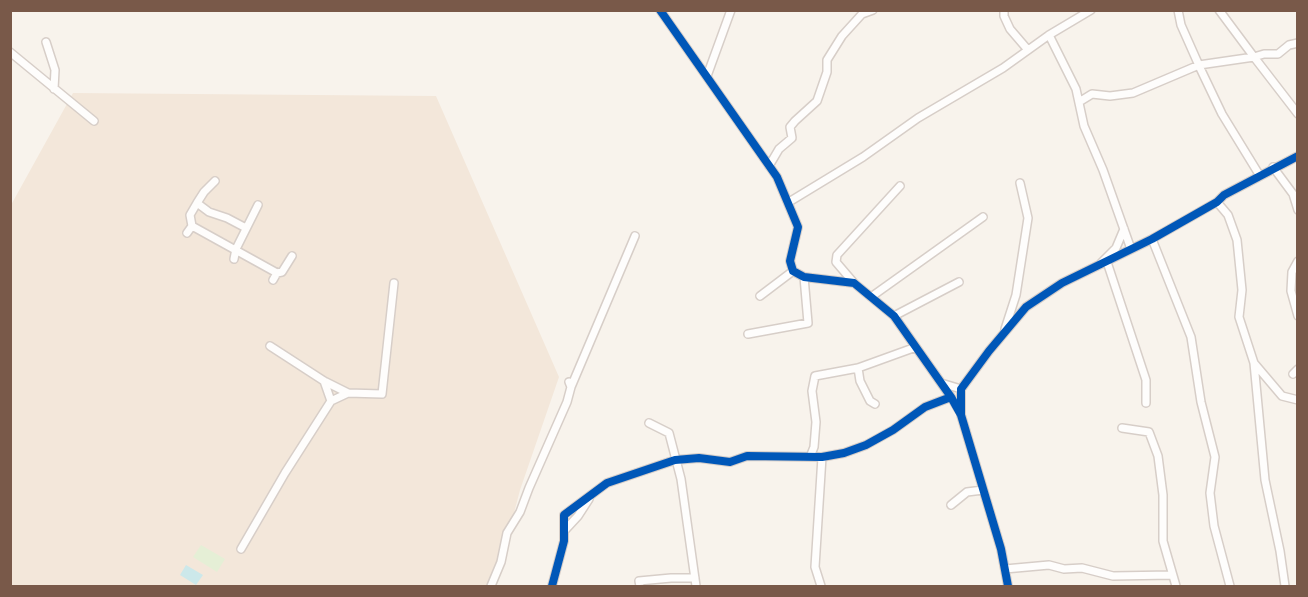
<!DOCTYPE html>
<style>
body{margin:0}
#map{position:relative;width:1308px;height:597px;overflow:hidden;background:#f8f3ec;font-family:Inter,sans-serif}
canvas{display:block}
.frame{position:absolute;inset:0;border:12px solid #795949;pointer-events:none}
</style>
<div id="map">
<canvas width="1308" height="597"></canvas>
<div class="frame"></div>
</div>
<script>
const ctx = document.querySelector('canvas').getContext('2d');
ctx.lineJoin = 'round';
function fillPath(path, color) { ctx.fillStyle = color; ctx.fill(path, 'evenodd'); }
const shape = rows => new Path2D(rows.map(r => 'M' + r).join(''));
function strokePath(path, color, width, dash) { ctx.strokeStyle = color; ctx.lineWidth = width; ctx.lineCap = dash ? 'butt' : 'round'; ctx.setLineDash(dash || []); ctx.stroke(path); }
const residential = shape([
 [73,93,436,96,559,377,520,490,495,586,11,586,11,205]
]);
const green = shape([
 [201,545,225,559,217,572,193,557]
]);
const water = shape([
 [186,565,203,575,196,585,180,575]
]);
const street = shape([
 [660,10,777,177,798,227,790,261,793,271,804,277,854,283,894,316,951,397,960,412],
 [1004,10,1004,16,1010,29,1028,50],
 [1178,10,1181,25,1201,70,1222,114,1260,176],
 [1219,10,1254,57,1264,54,1278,54,1289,45,1298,43],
 [1049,35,1076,89,1084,126,1103,170,1131,249],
 [46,42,55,70,54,89],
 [10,52,94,121],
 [707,76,731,10],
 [1079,102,1092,94,1110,96,1133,93,1199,65,1254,57,1298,114],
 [769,166,779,149,792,138,790,127,795,121,817,101,827,72,827,60,842,36,862,14,873,10],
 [1273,167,1293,194,1298,210],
 [215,181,204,192,197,203,209,212,227,218,246,228],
 [789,202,863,157,918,118,1003,68,1049,35,1091,10],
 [1217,202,1228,215,1237,240,1242,290,1239,317,1254,363,1265,480,1280,551,1285,586],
 [192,226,277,273,273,280],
 [187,233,192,226,190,215,197,203],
 [1152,239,1191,337,1201,402,1215,457,1210,493,1214,526,1230,586],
 [234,259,236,249,258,205],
 [1298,261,1292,272,1291,291,1298,316],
 [1107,262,1146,380,1146,403],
 [1101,263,1116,248,1124,229],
 [277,273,282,272,292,256],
 [854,283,836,262,837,255,900,186],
 [760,296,793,271],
 [871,297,983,217],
 [894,316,959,282],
 [1005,329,1016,295,1028,218,1020,183],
 [748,334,808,323,804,277],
 [270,346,324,381,348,393,382,394,394,283],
 [1254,363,1282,396,1298,400],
 [858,368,860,381,870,401,875,404],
 [1293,374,1298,369],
 [324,381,331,401],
 [941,383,961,389],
 [571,387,635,236],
 [649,423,669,433,681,479,696,586],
 [1122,428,1149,432,1158,456,1163,495,1163,541,1176,586],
 [810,457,814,447,816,422,812,391,815,376,858,368,916,347],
 [951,505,967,492,983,490],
 [565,530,578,516,589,499],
 [241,549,285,473,331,401,348,393],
 [1005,569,1049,565,1064,569,1082,568,1113,576,1172,575],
 [491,586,501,562,507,533,520,512,529,488,567,402,571,387,569,382],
 [552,586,564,541,564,515,607,483,675,460,699,458,730,462,747,456,822,457,844,453,866,445,893,430,925,407,951,397],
 [640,586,639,581,671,578,695,578],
 [821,586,815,567,822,457],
 [1008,586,1001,549,961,415,961,389,989,351,1026,307,1062,283,1152,239,1217,202,1224,195,1298,156]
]);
const cycleway = shape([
 [660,10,777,177,798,227,790,261,793,271,804,277,854,283,894,316,951,397,961,415],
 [552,586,564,541,564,515,607,483,675,460,699,458,730,462,747,456,822,457,844,453,866,445,893,430,925,407,951,397],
 [1008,586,1001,549,961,415,961,389,989,351,1026,307,1062,283,1152,239,1217,202,1224,195,1298,156]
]);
fillPath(residential, '#f3e7da');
fillPath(green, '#e5efd6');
fillPath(water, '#cce8ea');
strokePath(street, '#d7cec8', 10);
strokePath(street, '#fefdfc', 7);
strokePath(cycleway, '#0057b8', 8);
</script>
